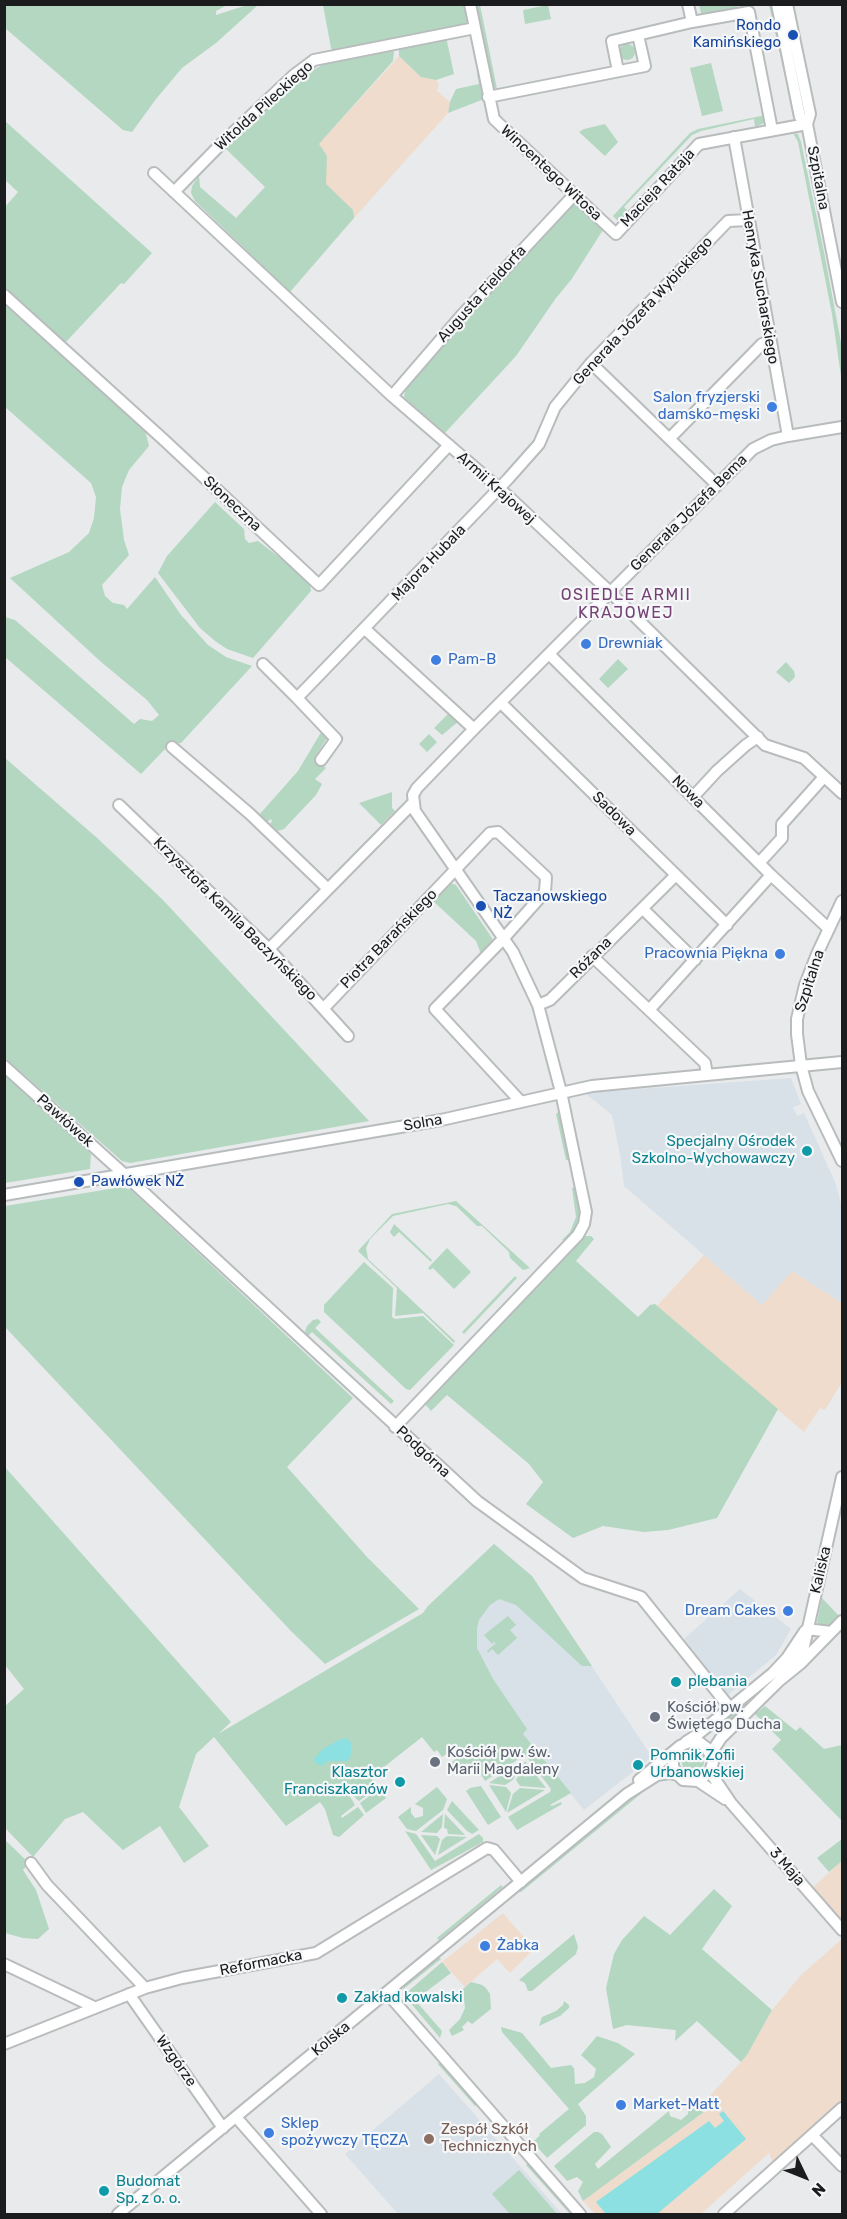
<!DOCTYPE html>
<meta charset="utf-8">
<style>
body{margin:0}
#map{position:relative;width:847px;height:2219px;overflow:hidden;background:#e8eaec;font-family:Rubik,sans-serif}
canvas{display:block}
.frame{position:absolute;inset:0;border:6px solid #1b1c1d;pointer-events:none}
.north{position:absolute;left:775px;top:2147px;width:60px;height:60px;-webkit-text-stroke:4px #f5f7f9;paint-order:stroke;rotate:133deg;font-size:16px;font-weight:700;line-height:24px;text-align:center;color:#1b1c1d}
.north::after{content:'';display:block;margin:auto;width:21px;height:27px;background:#1b1c1d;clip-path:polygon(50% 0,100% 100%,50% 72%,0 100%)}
</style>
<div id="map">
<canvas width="847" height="2219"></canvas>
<div class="frame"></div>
<div class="north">N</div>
</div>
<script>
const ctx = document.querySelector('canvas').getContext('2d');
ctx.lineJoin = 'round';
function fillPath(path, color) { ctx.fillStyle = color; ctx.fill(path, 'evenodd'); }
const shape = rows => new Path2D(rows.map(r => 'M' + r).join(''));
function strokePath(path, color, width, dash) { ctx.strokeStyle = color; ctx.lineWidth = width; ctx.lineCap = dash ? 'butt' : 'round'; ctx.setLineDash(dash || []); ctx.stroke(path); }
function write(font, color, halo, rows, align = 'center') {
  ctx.font = font + ' Rubik,sans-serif'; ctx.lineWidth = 4.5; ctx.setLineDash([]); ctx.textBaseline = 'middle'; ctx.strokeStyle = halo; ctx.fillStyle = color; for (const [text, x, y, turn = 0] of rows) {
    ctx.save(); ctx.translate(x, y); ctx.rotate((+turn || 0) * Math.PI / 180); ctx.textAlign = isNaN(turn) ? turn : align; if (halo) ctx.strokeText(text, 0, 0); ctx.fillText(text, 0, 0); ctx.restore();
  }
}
const commercial = shape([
 [842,1861,842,1923,812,1888],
 [503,1913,534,1949,510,1973,497,1959,465,1987,442,1962],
 [842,1939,842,2101,773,2163,769,2153,726,2109,714,2105,708,2098,747,2055,772,2010,801,1975]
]);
const industrial = shape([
 [399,56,421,77,436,80,439,84,437,91,450,102,448,113,354,218,297,168],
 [704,1255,762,1305,792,1271,842,1303,842,1382,825,1410,820,1408,804,1432,657,1306],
 [714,2105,726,2109,769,2153,701,2214,595,2214,583,2201]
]);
const built = shape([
 [791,1078,801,1104,793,1107,797,1116,804,1113,835,1182,842,1207,842,1303,792,1271,762,1305,624,1186,621,1160,612,1115,585,1093],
 [494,1544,532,1576,652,1757,584,1810,423,1613,428,1606],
 [740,1589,791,1629,776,1655,728,1695,684,1639],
 [439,2074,562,2214,398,2214,345,2154]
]);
const green = shape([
 [5,4,227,5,216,11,216,15,244,6,258,5,216,43,182,68,156,99,132,132,123,130,5,28],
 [323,5,464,5,468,19,466,24,334,52,331,48],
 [476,5,480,5,497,89,492,87],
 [548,5,551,19,525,24,523,10],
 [699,5,737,5,738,10,702,17],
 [769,5,773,5,790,88,787,85],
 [446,37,454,74,436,80,421,77,399,56,399,49,405,44],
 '619 52a8 8 0 1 1 16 0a8 8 0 1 1-16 0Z',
 [390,49,394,52,393,61,319,144,327,156,326,184,353,210,354,218,290,292,195,201,191,193,192,186,199,176,200,187,236,218,265,187,226,149,229,143,299,78,324,64],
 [711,63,723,111,702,116,690,68],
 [479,73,484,99,448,113,450,102,456,89,479,84,477,74],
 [766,115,764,123,755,127,754,119,701,131,692,135,624,207,630,213,620,223,613,216,690,133,698,129],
 [5,121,152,253,124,284,121,283,65,343,5,289,5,207,18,192,5,180],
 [605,124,618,142,605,156,579,132,584,129],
 [793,133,798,134,801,142,824,252,842,348,842,383,832,314,798,142],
 [569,203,575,204,603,230,571,280,556,298,516,356,444,434,404,397,406,386],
 [5,300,144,426,149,446,129,470,122,487,120,509,124,540,129,555,102,585,105,596,113,603,124,605,127,609,155,577,181,615,208,645,226,657,252,666,181,743,169,745,141,774,5,657,5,617,15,620,134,724,140,719,152,721,159,715,147,700,100,661,10,578,69,552,89,533,94,518,96,497,91,483,5,407],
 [215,502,244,529,245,539,249,543,258,541,309,580,311,591,253,658,227,649,215,641,200,628,158,573,167,556],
 [618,659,628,669,608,688,599,679],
 [786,662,794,671,795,677,789,683,776,672],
 [450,712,459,721,442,735,434,728],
 [323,729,327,738,315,757,326,768,315,779,322,784,316,795,284,829,278,831,270,824,272,821,271,819,267,822,259,815,298,771],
 [429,734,437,742,427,752,419,744],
 [5,758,96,837,162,899,369,1121,130,1163,122,1161,5,1058],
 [392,792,392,808,395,811,381,825,359,803],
 [447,882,456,885,492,938,492,941,488,946,490,948,481,954,476,941,431,899],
 [5,1074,91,1154,90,1169,5,1183],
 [560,1111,570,1158,568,1160,566,1160,556,1114],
 [122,1187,131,1190,353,1398,287,1467,367,1557,419,1609,325,1664,291,1631,5,1327,5,1206],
 [575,1187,581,1208,579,1221,574,1233,566,1242,562,1240,570,1232,576,1217,572,1188],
 [456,1201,530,1268,523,1270,510,1258,509,1252,482,1226,477,1226,456,1206,448,1204,393,1216,370,1239,366,1248,368,1259,455,1341,454,1343,423,1313,395,1316,397,1288,358,1251,392,1214],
 [394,1224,432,1260,431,1262,399,1232,394,1237,392,1235,390,1232],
 [583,1236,591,1236,594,1239,576,1261,638,1317,650,1305,655,1304,778,1409,717,1518,668,1530,644,1532,603,1526,573,1538,526,1504,543,1482,529,1464,447,1395,431,1411,424,1403],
 [447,1248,471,1272,454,1289,433,1268,430,1270,428,1268],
 [364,1262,393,1288,392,1317,395,1319,423,1316,454,1345,410,1390,406,1389,324,1312,324,1305],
 [515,1276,517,1278,464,1334,462,1332],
 [318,1319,321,1322,315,1328,394,1401,391,1404,312,1332,306,1338,304,1334,307,1326,313,1320],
 [4,1466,231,1722,218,1734,423,1613,428,1606,494,1544,532,1576,592,1666,582,1666,516,1605,499,1599,490,1605,479,1620,477,1628,477,1648,493,1679,527,1729,523,1734,571,1793,550,1805,552,1806,561,1802,562,1804,517,1830,508,1817,550,1792,551,1789,526,1756,523,1756,485,1781,477,1768,472,1771,467,1763,454,1772,449,1765,459,1756,454,1749,442,1757,437,1750,434,1752,422,1737,375,1774,372,1780,378,1787,359,1801,351,1794,349,1795,355,1805,341,1816,342,1818,358,1807,364,1815,339,1837,333,1835,325,1809,320,1802,286,1826,214,1737,196,1754,179,1807,209,1846,184,1863,160,1826,123,1850,83,1812,65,1819,33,1857,5,1828,5,1706,24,1689,5,1665],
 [822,1598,840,1617,827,1626,820,1626,817,1622],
 [508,1616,516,1625,510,1630,517,1638,498,1655,492,1649,488,1653,487,1651,496,1643,494,1642,492,1644,484,1635],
 [788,1666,760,1693,721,1730,725,1722,723,1718],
 [765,1706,796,1731,800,1727,824,1749,842,1745,842,1821,772,1749,781,1740,755,1714],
 '682 1762a11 11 0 1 1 22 0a11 11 0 1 1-22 0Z',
 [522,1761,513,1780,505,1785,489,1783],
 [525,1761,546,1788,520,1786,516,1780],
 [649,1783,650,1785,648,1788,521,1892,517,1892],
 [489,1785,506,1787,511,1793,506,1812],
 [481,1786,501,1817,488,1825,466,1791,470,1788],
 [437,1787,447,1799,443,1810,416,1831,407,1829,398,1817,411,1807,411,1813,415,1818,423,1816,423,1808,415,1804],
 [520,1788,545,1790,507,1813,513,1794],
 [379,1789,386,1798,366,1813,360,1803],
 [452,1801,479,1830,472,1834,467,1831,447,1810],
 [443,1814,442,1827,437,1833,421,1832],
 [445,1814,465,1835,448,1834,447,1829,444,1828],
 [405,1831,416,1834,435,1861,479,1834,483,1838,483,1842,431,1870],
 [421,1835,437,1836,440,1839,435,1855],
 [447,1836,467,1837,438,1855,442,1840],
 [4,1839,29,1863,23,1870,36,1890,49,1929,38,1939,23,1938,5,1933],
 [842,1839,842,1861,829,1872,817,1858],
 [501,1885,503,1887,439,1940,437,1938],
 [714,1889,732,1906,702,1949,772,2010,747,2055,741,2062,697,2021,675,2041,676,2030,627,2025,613,2029,606,1988,614,1954,622,1940,644,1916,670,1935],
 [574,1934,578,1947,576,1954,532,1991,528,1991,525,1983,519,1980],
 [438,1957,441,1959,402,1990,407,1982],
 [442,1962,451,1973,415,2000,442,2031,440,2038,404,1995],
 [471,1982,482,1985,486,1988,490,1994,491,2009,472,2024,468,2021,462,2027,464,2030,452,2036,449,2030,460,2019,465,2008,463,1989],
 [564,2001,569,2005,569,2008,560,2016,539,2026,542,2017,556,2011,563,2005],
 [501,2027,522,2033,551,2068,571,2065,574,2068,575,2084,585,2083,594,2077,596,2069,581,2055,597,2036,618,2043,635,2054,578,2104,586,2116,586,2125,547,2158,533,2142,540,2135,539,2134,569,2109,502,2032],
 [437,2063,441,2064,477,2104,475,2106],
 [688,2104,704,2112,583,2201,578,2191,583,2182,577,2177,567,2181,554,2166,594,2132,598,2132,602,2134,611,2147,595,2164,598,2169,669,2111,670,2116,681,2120,688,2114],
 [528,2163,574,2214,570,2214,526,2165],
 [519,2170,557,2214,510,2214,492,2194]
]);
const water = shape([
 [347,1738,351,1743,351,1754,348,1761,328,1761,320,1766,313,1760,323,1749,339,1740],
 [723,2111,746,2139,657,2214,606,2214,596,2202,709,2121,715,2128,724,2121,719,2114]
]);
const minor = shape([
 [470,4,494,119,616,234,699,144,807,124],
 [688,4,692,22],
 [777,4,800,117,807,124],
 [787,4,810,114,807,124,842,302],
 [618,71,612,41,692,22,749,12,772,130],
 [488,97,645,66,638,35],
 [734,137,788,436],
 [154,173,392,396,509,497,610,592,765,745,804,758,842,793],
 [174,192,222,143,294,75,314,60,475,28],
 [4,295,164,440,319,585,449,445],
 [591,363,716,484],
 [392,396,461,316,574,195],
 [670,438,762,344,770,341],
 [365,629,474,729],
 [549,654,771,875,829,929],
 [263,664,297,698,508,479,539,444,555,407,591,363,728,221,748,220],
 [297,698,336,739,321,760],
 [501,703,727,925],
 [172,747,250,814,327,888],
 [693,797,717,771,746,745,758,737],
 [119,805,269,949,348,1036],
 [759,863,782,838,782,824,824,777],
 [842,901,817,954,805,985,797,1019,797,1034,801,1065,808,1091,842,1161],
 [643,909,695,960],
 [269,949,413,803],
 [592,956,705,1063,707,1075],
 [538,1005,550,1000,676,875],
 [324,1008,490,833,498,832,546,877,545,892,503,939,435,1009,521,1102],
 [650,1009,771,875],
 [4,1066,125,1175,477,1501,583,1578,641,1597,730,1708],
 [4,1195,441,1120,592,1086,842,1062],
 [395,1427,578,1235,584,1224,586,1212,561,1092,538,1005,513,952,415,811,413,795,417,788,474,729,753,449,771,440,788,436,842,427],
 [807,1629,831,1632],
 [780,1680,804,1646,842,1477],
 [686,1742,697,1735,773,1673,787,1658,805,1631],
 [711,1753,721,1738,780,1680,801,1663,842,1621],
 [710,1772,731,1803,842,1930],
 [639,1780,680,1746,689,1742,699,1742,707,1748,713,1762,710,1772,698,1781,683,1780,678,1775,673,1767,673,1758,676,1750],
 [698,1781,725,1799],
 [31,1863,47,1885,145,1988],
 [4,1964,94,2007],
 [387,1993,580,2214],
 [129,1994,223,2128],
 [4,2044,145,1988,182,1978,316,1953,487,1848,494,1850,521,1882],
 [236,2117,321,2214],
 [812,2135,842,2166],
 [118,2214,627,1794,657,1775,669,1773,678,1775],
 [724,2214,842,2108]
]);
const markers = [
 [793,35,6,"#1a4fb4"],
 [772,407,6,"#3f7fe0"],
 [586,644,6,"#3f7fe0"],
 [436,660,6,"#3f7fe0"],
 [481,906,6,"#1a4fb4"],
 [780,954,6,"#3f7fe0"],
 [807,1151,6,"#0f9aa8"],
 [79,1182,6,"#1a4fb4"],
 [788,1611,6,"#3f7fe0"],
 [676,1682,6,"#0f9aa8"],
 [655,1717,6,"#6b7280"],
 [435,1762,6,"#6b7280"],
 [638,1765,6,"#0f9aa8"],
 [400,1782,6,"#0f9aa8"],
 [485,1946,6,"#3f7fe0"],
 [342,1998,6,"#0f9aa8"],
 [621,2105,6,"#3f7fe0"],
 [269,2133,6,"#3f7fe0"],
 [429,2139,6,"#8d6e63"],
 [104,2191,6,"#0f9aa8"]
];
const transitNames = [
 ["Rondo",781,26,"right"],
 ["Kamińskiego",781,43,"right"],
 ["Taczanowskiego",493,897],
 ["NŻ",493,914],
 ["Pawłówek NŻ",91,1182]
];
const streetNames = [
 ["Witolda Pileckiego",264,106,-42],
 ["Wincentego Witosa",551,173,43],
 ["Szpitalna",818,178,79],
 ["Macieja Rataja",658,188,-47],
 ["Henryka Sucharskiego",760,287,80],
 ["Augusta Fieldorfa",482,294,-48],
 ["Generała Józefa Wybickiego",643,311,-47],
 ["Armii Krajowej",496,488,42],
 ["Słoneczna",232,504,43],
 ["Generała Józefa Bema",689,513,-45],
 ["Majora Hubala",429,563,-46],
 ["Nowa",688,792,45],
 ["Sadowa",614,814,45],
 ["Krzysztofa Kamila Baczyńskiego",235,919,45],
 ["Piotra Barańskiego",389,939,-46],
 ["Różana",591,958,-45],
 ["Szpitalna",810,981,-72],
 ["Pawłówek",65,1121,42],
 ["Solna",423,1123,-10],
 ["Podgórna",423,1452,43],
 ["Kaliska",821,1570,-77],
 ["3 Maja",787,1867,49],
 ["Reformacka",261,1963,-11],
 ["Kolska",331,2039,-40],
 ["Wzgórze",176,2061,55]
];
const shopNames = [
 ["Salon fryzjerski",760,398,"right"],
 ["damsko-męski",760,415,"right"],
 ["Drewniak",598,644],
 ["Pam-B",448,660],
 ["Pracownia Piękna",768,954,"right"],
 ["Dream Cakes",776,1611,"right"],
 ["Żabka",497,1946],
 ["Market-Matt",633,2105],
 ["Sklep",281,2124],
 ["spożywczy TĘCZA",281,2141]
];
const cultureNames = [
 ["Specjalny Ośrodek",795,1142,"right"],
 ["Szkolno-Wychowawczy",795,1159,"right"],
 ["plebania",688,1682],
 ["Pomnik Zofii",650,1756],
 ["Urbanowskiej",650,1773],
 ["Klasztor",388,1773,"right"],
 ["Franciszkanów",388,1790,"right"],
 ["Zakład kowalski",354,1998],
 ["Budomat",116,2182],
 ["Sp. z o. o.",116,2199]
];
const worshipNames = [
 ["Kościół pw.",667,1708],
 ["Świętego Ducha",667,1725],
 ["Kościół pw. św.",447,1753],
 ["Marii Magdaleny",447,1770]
];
const educationNames = [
 ["Zespół Szkół",441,2130],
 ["Technicznych",441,2147]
];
const neighbourhoodNames = [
 ["OSIEDLE ARMII",626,595],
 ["KRAJOWEJ",626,613]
];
fillPath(commercial, '#f0dccd');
fillPath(industrial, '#efdccc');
fillPath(built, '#d8e1e8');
fillPath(green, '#b3d7c0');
fillPath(water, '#8ce0e1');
strokePath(minor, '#b9bcbd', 14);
strokePath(minor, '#fff', 10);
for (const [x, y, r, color] of markers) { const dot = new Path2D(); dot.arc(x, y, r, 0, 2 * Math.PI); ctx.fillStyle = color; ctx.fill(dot); strokePath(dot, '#f5f7f9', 2); }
write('15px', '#164399', '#f5f7f9', transitNames, 'left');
write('15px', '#1b1c1d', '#f5f7f9', streetNames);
write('15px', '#366cbe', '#f5f7f9', shopNames, 'left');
write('15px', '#0d838f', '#f5f7f9', cultureNames, 'left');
write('15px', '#5b616d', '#f5f7f9', worshipNames, 'left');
write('15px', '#785e54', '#f5f7f9', educationNames, 'left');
ctx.letterSpacing = '1.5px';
write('16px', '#744173', '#f5f7f9', neighbourhoodNames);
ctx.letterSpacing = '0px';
</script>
